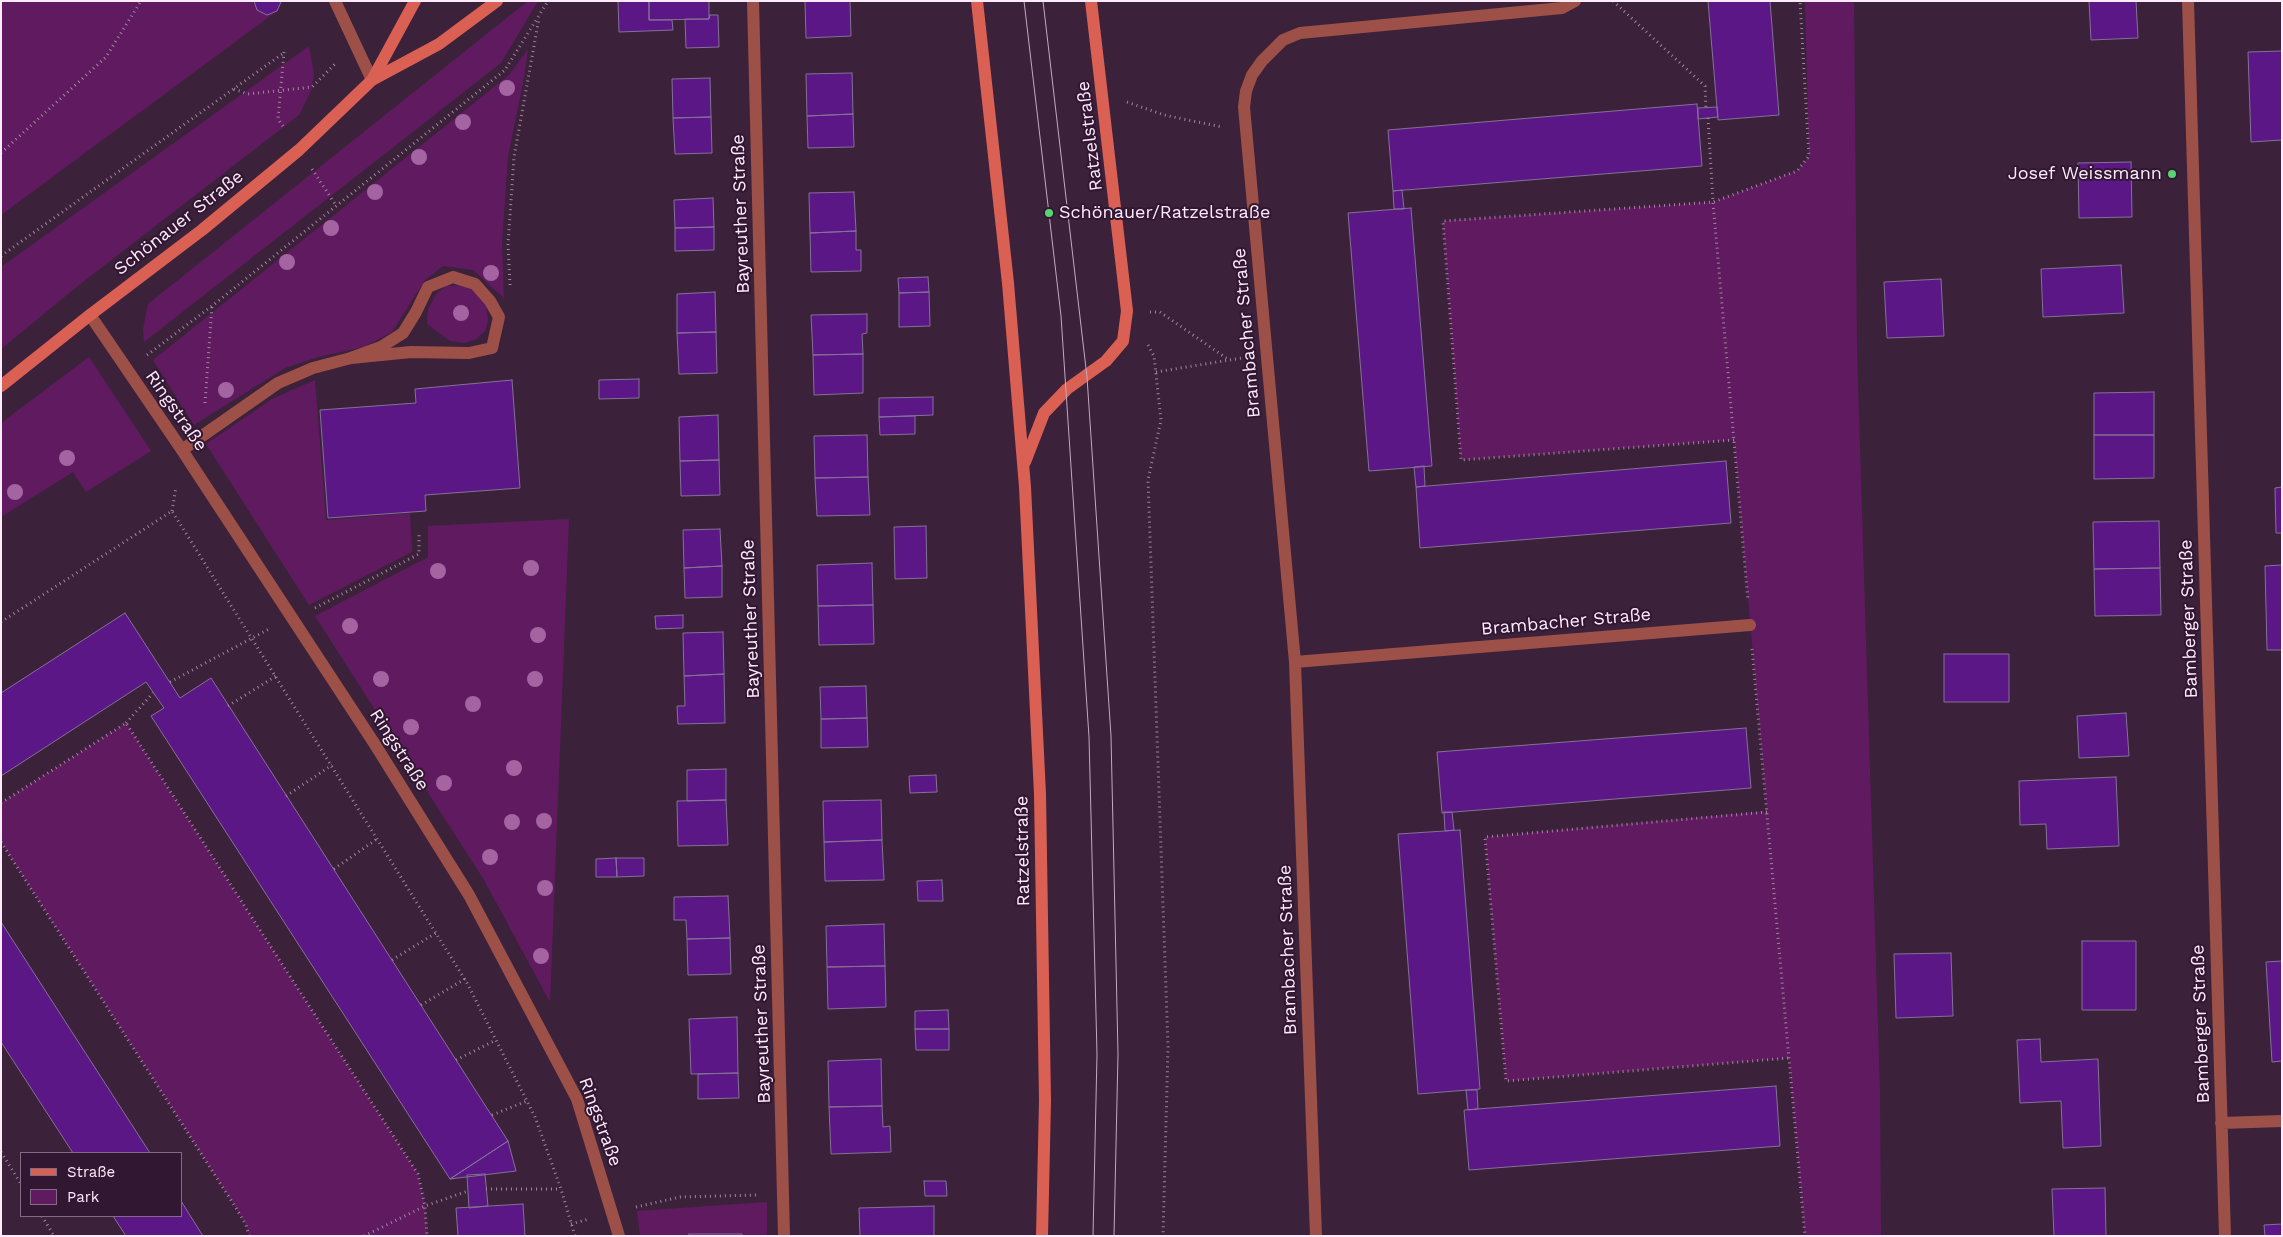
<!DOCTYPE html>
<meta charset="utf-8">
<style>
body{margin:0}
#map{position:relative;width:2283px;height:1237px;overflow:hidden;background:#3c213b;font-family:"Work Sans",sans-serif}
canvas{display:block}
.frame{position:absolute;inset:0;border:2px solid #fdeafb;pointer-events:none}
.legend{position:absolute;left:20px;top:1152px;width:162px;height:65px;box-sizing:border-box;background:#311731;border:1px solid #836b82;margin:0;padding:6px 9px;list-style:none;font-size:15px;color:#fdeafb}
.legend li{display:flex;align-items:center;gap:10px;height:25px}
.legend b{width:25px;border:1px solid #836b82}
</style>
<div id="map">
<canvas width="2283" height="1237"></canvas>
<div class="frame"></div>
<ul class="legend">
<li><b style="height:6px;background:#db6054"></b>Straße</li>
<li><b style="height:14px;background:#601b60"></b>Park</li>
</ul>
</div>
<script>
const ctx = document.querySelector('canvas').getContext('2d');
ctx.lineJoin = 'round';
function fillPath(path, color) { ctx.fillStyle = color; ctx.fill(path, 'evenodd'); }
const shape = rows => new Path2D(rows.map(r => 'M' + r).join(''));
function strokePath(path, color, width, dash) { ctx.strokeStyle = color; ctx.lineWidth = width; ctx.lineCap = dash ? 'butt' : 'round'; ctx.setLineDash(dash || []); ctx.stroke(path); }
function write(font, color, halo, rows, align = 'center') {
  ctx.font = font + ' "Work Sans",sans-serif'; ctx.lineWidth = 4; ctx.setLineDash([]); ctx.textBaseline = 'middle'; ctx.strokeStyle = halo; ctx.fillStyle = color; for (const [text, x, y, turn = 0] of rows) {
    ctx.save(); ctx.translate(x, y); ctx.rotate((+turn || 0) * Math.PI / 180); ctx.textAlign = isNaN(turn) ? turn : align; if (halo) ctx.strokeText(text, 0, 0); ctx.fillText(text, 0, 0); ctx.restore();
  }
}
const green = shape([
 [1,1,281,1,277,11,1,215],
 [528,1,538,1,501,63,144,342,143,329,148,304],
 [1805,1,1854,1,1857,351,1880,1092,1881,1236,1805,1236,1789,1058,1506,1081,1485,837,1767,811,1734,440,1461,460,1443,221,1713,202,1797,171,1809,156],
 [309,46,314,74,311,91,299,115,79,285,1,349,1,267],
 [528,49,524,78,508,156,502,243,504,298,473,270,443,266,425,280,392,332,364,347,318,357,285,368,194,425,153,360,509,75],
 [463,285,478,294,486,305,488,321,485,331,476,339,464,343,450,341,427,324,428,309,437,293,446,286],
 [89,357,151,451,86,492,73,472,1,517,1,423],
 [315,380,326,520,410,513,412,552,309,605,206,444,272,399],
 [569,519,550,1002,484,880,315,616,428,557,428,526],
 [126,723,418,1174,425,1206,427,1236,249,1236,246,1225,236,1208,1,842,1,803],
 [767,1202,767,1236,640,1236,637,1211]
]);
const building = shape([
 [254,1,281,1,281,2,277,11,267,15,257,10,254,1],
 [618,1,649,1,649,20,672,20,673,30,619,32,618,1],
 [649,1,709,1,709,19,649,20,649,1],
 [805,1,850,1,851,36,806,38,805,1],
 [1708,1,1770,1,1779,115,1718,120,1708,1],
 [2089,1,2136,1,2138,38,2091,40,2089,1],
 [710,15,718,15,719,47,686,48,685,19,709,19,710,15],
 [2282,51,2282,140,2251,142,2248,52,2282,51],
 [852,73,853,114,807,116,806,74,852,73],
 [710,78,711,117,673,118,672,79,710,78],
 [1697,104,1702,166,1393,191,1388,130,1697,104],
 [1717,107,1718,117,1698,119,1698,108,1717,107],
 [853,114,854,147,808,148,807,116,853,114],
 [711,117,712,153,675,154,673,118,711,117],
 [2131,162,2132,217,2079,218,2078,163,2131,162],
 [1402,190,1404,209,1394,209,1393,191,1402,190],
 [854,192,856,231,810,233,809,193,854,192],
 [713,198,714,227,675,228,674,200,713,198],
 [1411,208,1432,466,1369,471,1348,213,1411,208],
 [714,227,714,250,675,251,675,228,714,227],
 [856,231,856,250,861,250,861,271,811,272,810,233,856,231],
 [2121,265,2124,313,2043,317,2041,269,2121,265],
 [928,277,929,292,899,293,898,278,928,277],
 [1941,279,1944,336,1887,338,1884,282,1941,279],
 [715,292,716,332,677,333,677,294,715,292],
 [929,292,930,326,899,327,899,293,929,292],
 [867,314,867,333,862,334,863,354,813,355,811,315,867,314],
 [716,332,717,373,679,374,677,333,716,332],
 [863,354,863,393,814,395,813,355,863,354],
 [639,379,639,398,599,399,599,380,639,379],
 [512,380,520,488,425,495,426,511,328,518,320,410,416,403,415,389,512,380],
 [2154,392,2154,435,2094,435,2094,393,2154,392],
 [933,397,933,415,879,417,879,398,933,397],
 [718,415,719,460,680,461,679,417,718,415],
 [915,416,915,434,880,435,879,417,915,416],
 [867,435,868,477,815,478,814,436,867,435],
 [2094,435,2154,435,2154,478,2094,479,2094,435],
 [719,460,720,495,681,496,680,461,719,460],
 [1726,461,1731,523,1420,548,1416,487,1726,461],
 [1424,466,1425,486,1416,487,1414,467,1424,466],
 [868,477,870,515,817,516,815,478,868,477],
 [2282,487,2282,533,2276,533,2275,488,2282,487],
 [2159,521,2160,568,2094,569,2093,522,2159,521],
 [926,526,927,578,895,579,894,527,926,526],
 [720,529,722,566,684,568,683,530,720,529],
 [872,563,873,605,818,606,817,565,872,563],
 [2282,565,2282,650,2267,650,2265,566,2282,565],
 [722,566,722,597,685,598,684,568,722,566],
 [2160,568,2161,615,2095,616,2094,569,2160,568],
 [873,605,874,644,819,645,818,606,873,605],
 [125,613,180,698,211,678,508,1141,450,1179,151,716,164,708,146,682,1,776,1,693,125,613],
 [683,615,683,628,656,629,655,616,683,615],
 [723,632,724,674,684,676,683,633,723,632],
 [1944,654,2009,654,2009,702,1944,702,1944,654],
 [724,674,725,723,678,724,677,706,685,706,684,676,724,674],
 [866,686,867,718,821,719,820,687,866,686],
 [2126,713,2129,756,2079,758,2077,716,2126,713],
 [867,718,868,747,821,748,821,719,867,718],
 [1746,728,1751,788,1442,813,1437,752,1746,728],
 [726,769,726,800,687,801,687,770,726,769],
 [936,775,937,792,910,793,909,776,936,775],
 [2116,777,2119,846,2047,849,2046,824,2020,825,2019,781,2116,777],
 [726,800,728,845,678,846,677,801,726,800],
 [881,800,882,840,824,842,823,801,881,800],
 [1444,812,1452,812,1454,830,1445,831,1444,812],
 [1460,830,1480,1089,1418,1094,1398,834,1460,830],
 [882,840,884,880,825,881,824,842,882,840],
 [616,858,644,858,644,876,617,877,616,858],
 [616,858,617,877,596,877,596,859,616,858],
 [942,880,943,901,918,901,917,881,942,880],
 [728,896,730,938,687,939,686,920,674,920,674,897,728,896],
 [1,922,150,1153,73,1153,1,1042,1,922],
 [884,924,885,966,827,967,826,926,884,924],
 [730,938,731,974,688,975,687,939,730,938],
 [2082,941,2136,941,2136,1010,2082,1010,2082,941],
 [1951,953,1953,1016,1896,1018,1894,954,1951,953],
 [2282,961,2282,1061,2272,1062,2266,962,2282,961],
 [885,966,886,1007,828,1009,827,967,885,966],
 [948,1010,949,1029,915,1029,915,1011,948,1010],
 [737,1017,738,1073,691,1074,689,1019,737,1017],
 [915,1029,949,1029,949,1050,916,1050,915,1029],
 [2040,1039,2041,1062,2098,1059,2101,1146,2063,1148,2061,1101,2020,1103,2017,1040,2040,1039],
 [881,1059,882,1106,829,1107,828,1061,881,1059],
 [738,1073,739,1098,698,1099,698,1074,738,1073],
 [1776,1086,1780,1146,1469,1170,1464,1110,1776,1086],
 [1466,1090,1477,1090,1478,1109,1468,1110,1466,1090],
 [882,1106,883,1127,890,1126,891,1152,831,1154,829,1107,882,1106],
 [508,1141,516,1171,450,1179,508,1141],
 [485,1174,488,1206,469,1208,467,1175,485,1174],
 [924,1181,946,1181,947,1196,925,1196,924,1181],
 [2105,1188,2106,1236,2054,1236,2052,1189,2105,1188],
 [181,1201,203,1236,126,1236,113,1216,181,1216,181,1201],
 [523,1204,525,1236,458,1236,456,1208,523,1204],
 [934,1206,934,1236,860,1236,859,1208,934,1206],
 [2282,1224,2282,1236,2265,1236,2264,1225,2282,1224],
 [689,1234,742,1234,742,1236,689,1236,689,1234]
]);
const path = shape([
 [1613,1,1705,86,1706,108],
 [284,52,278,119,285,129],
 [234,89,248,94,312,87,337,62],
 [1127,102,1164,115,1222,127],
 [1708,118,1713,202,1748,601],
 [1,153,106,57,141,1],
 [312,169,335,204],
 [1,256,285,52],
 [510,285,508,244,514,157,539,18],
 [1150,312,1160,312,1229,360],
 [1148,345,1154,356,1161,420,1148,480,1168,1047,1163,1236],
 [147,355,212,306,505,70,548,1],
 [1156,372,1242,358],
 [205,403,212,306],
 [1734,440,1461,460,1443,221,1713,202,1797,171,1809,156,1800,1],
 [172,511,176,487],
 [315,608,419,554,419,532],
 [1,622,172,511,467,983,535,1117,561,1189,575,1236],
 [1752,649,1805,1236],
 [170,682,269,629],
 [228,706,276,676],
 [126,723,153,693],
 [286,796,332,765],
 [1,803,126,723,418,1174,425,1206,427,1236],
 [1767,812,1485,837,1506,1081,1789,1058],
 [1,842,236,1208,246,1225,249,1236],
 [334,869,377,839],
 [392,960,436,933],
 [421,1005,465,979],
 [456,1060,496,1040],
 [492,1115,527,1101],
 [1,1152,21,1184],
 [486,1189,561,1189],
 [636,1207,680,1197,758,1195],
 [42,1216,54,1236],
 [571,1224,589,1219],
 [364,1236,425,1206,468,1191]
]);
const service = shape([
 [182,450,278,383,313,368,351,358,411,352,469,353,492,348,499,317,490,301,475,284,453,277,428,287,416,312,403,333,381,347,351,358]
]);
const minor = shape([
 [335,1,372,80],
 [753,1,784,1236],
 [2188,1,2225,1236],
 [90,315,182,450,374,743,469,895,577,1099,619,1236],
 [1295,662,1750,625],
 [2221,1123,2282,1121],
 [1316,1236,1295,662,1244,107,1246,91,1252,75,1262,61,1283,40,1300,33,1562,8,1575,1]
]);
const secondary = shape([
 [977,1,1008,283,1025,487,1040,794,1045,1101,1042,1236],
 [372,80,415,1],
 [1,386,90,315,202,230,299,150,372,80,439,44,497,1],
 [1025,462,1044,413,1067,389,1106,361,1123,341,1127,311,1091,1]
]);
const tram = shape([
 [1024,1,1061,316,1089,737,1097,1054,1093,1236],
 [1043,1,1087,377,1111,736,1118,1054,1114,1236]
]);
const trees = [
 [507,88],
 [463,122],
 [419,157],
 [375,192],
 [331,228],
 [287,262],
 [491,273],
 [461,313],
 [226,390],
 [67,458],
 [15,492],
 [531,568],
 [438,571],
 [350,626],
 [538,635],
 [381,679],
 [535,679],
 [473,704],
 [411,727],
 [514,768],
 [444,783],
 [544,821],
 [512,822],
 [490,857],
 [545,888],
 [541,956]
];
const markers = [
 [2172,174,5,"#56d671"],
 [1049,213,5,"#56d671"]
];
const streetNames = [
 ["Ratzelstraße",1090,136,-97],
 ["Bayreuther Straße",741,214,-92],
 ["Schönauer Straße",179,223,-38],
 ["Brambacher Straße",1247,333,-95],
 ["Ringstraße",176,411,55],
 ["Bayreuther Straße",751,619,-92],
 ["Bamberger Straße",2189,619,-92],
 ["Brambacher Straße",1566,622,-5],
 ["Ringstraße",399,750,57],
 ["Ratzelstraße",1023,851,-91],
 ["Brambacher Straße",1288,950,-92],
 ["Bayreuther Straße",762,1024,-92],
 ["Bamberger Straße",2201,1024,-92],
 ["Ringstraße",600,1122,70]
];
const poiNames = [
 ["Josef Weissmann",2162,174],
 ["Schönauer/Ratzelstraße",1059,213,"left"]
];
fillPath(green, '#601b60');
fillPath(building, '#5b1785');
strokePath(building, '#847196', 1);
strokePath(path, '#9e889d', 3, [1, 4]);
strokePath(service, '#9d5047', 12);
strokePath(minor, '#9d5047', 12);
strokePath(secondary, '#db6054', 12);
strokePath(tram, '#c1abbf', 1);
ctx.fillStyle = '#a364a1';
for (const [x, y] of trees) { ctx.beginPath(); ctx.arc(x, y, 8, 0, 2 * Math.PI); ctx.fill(); }
for (const [x, y, r, color] of markers) { const dot = new Path2D(); dot.arc(x, y, r, 0, 2 * Math.PI); ctx.fillStyle = color; ctx.fill(dot); strokePath(dot, '#311731', 2); }
write('18px', '#fdeafb', '#311731', streetNames);
write('18px', '#fdeafb', '#311731', poiNames, 'right');
</script>
